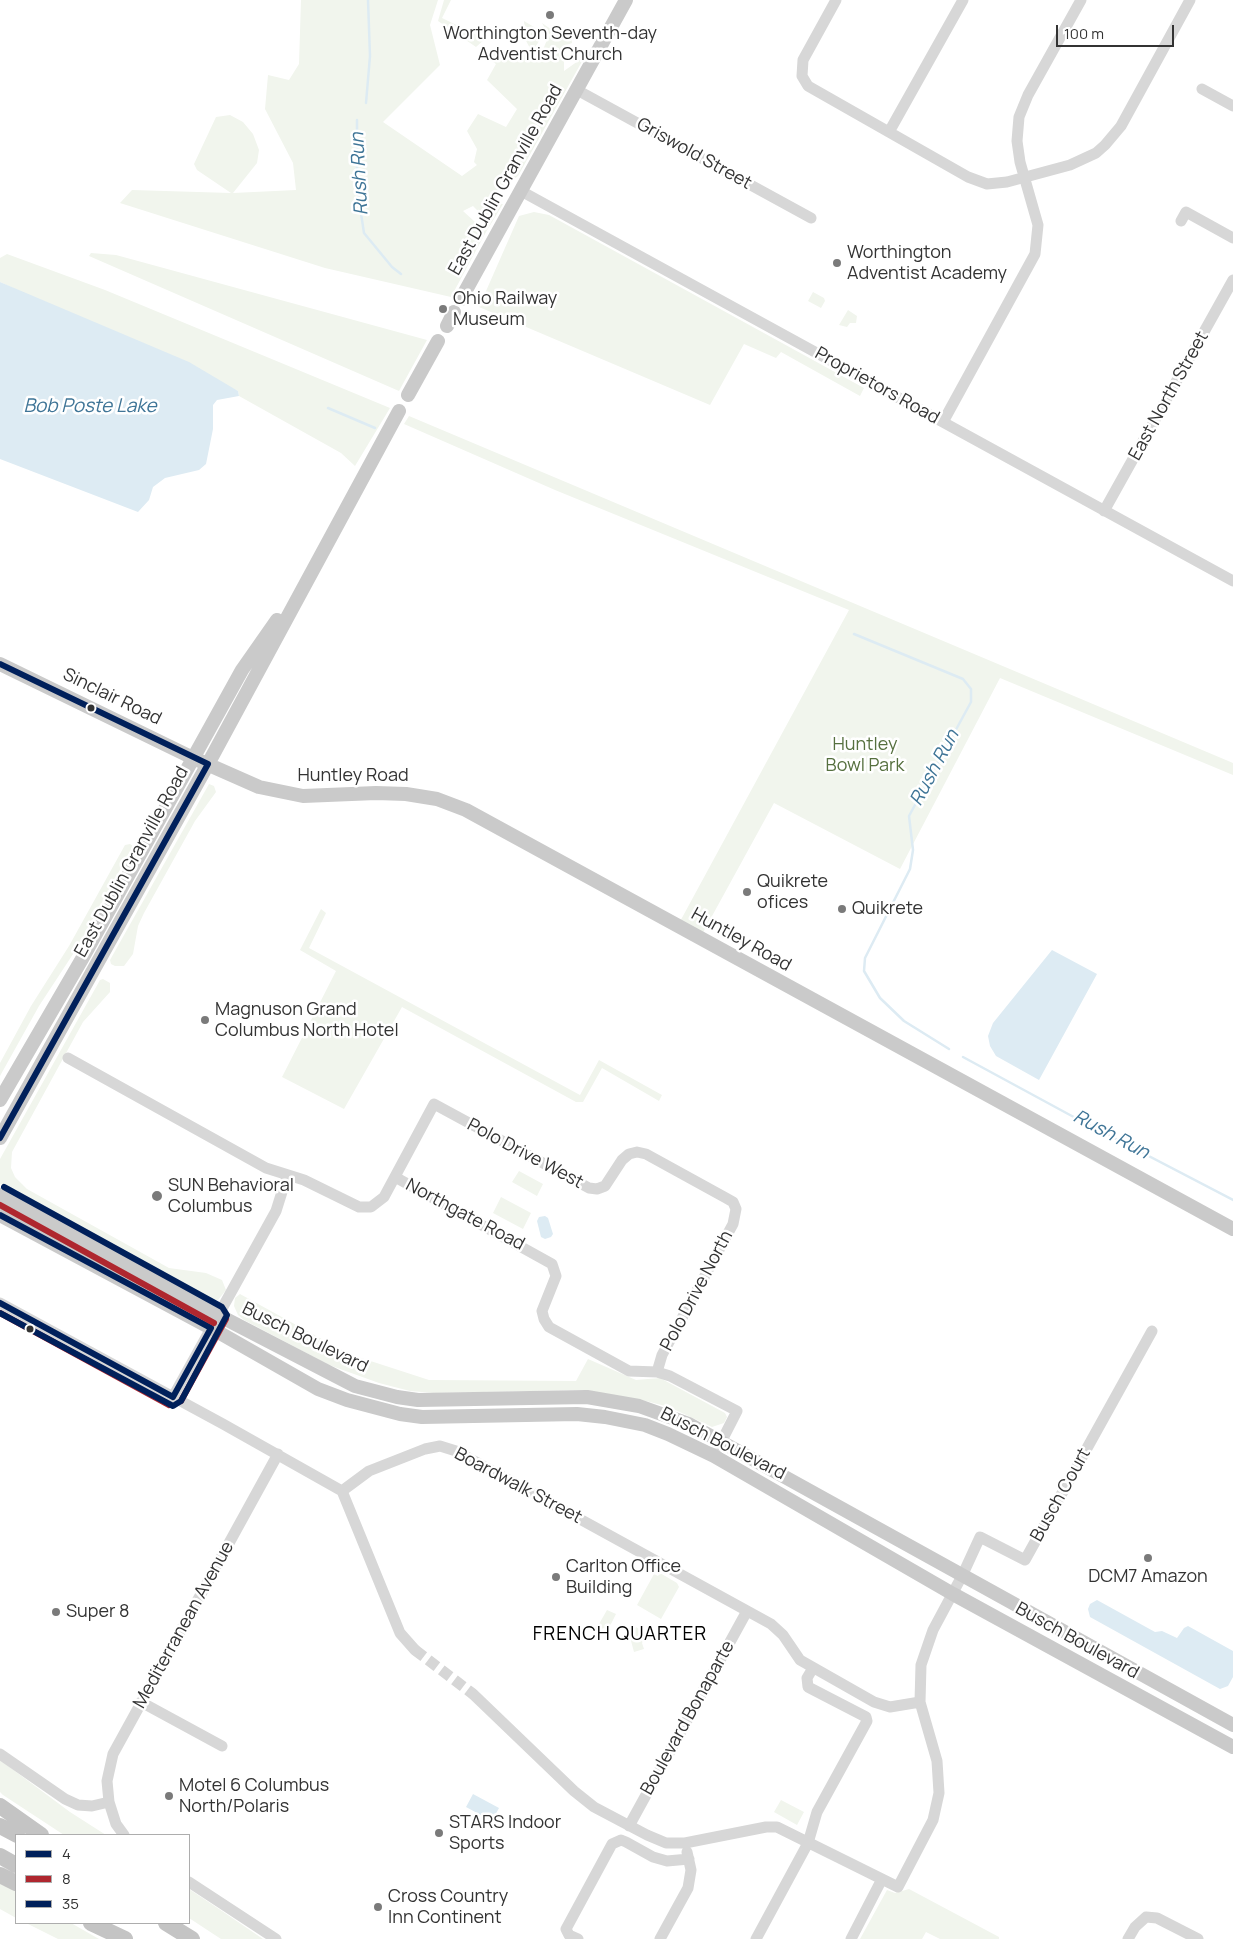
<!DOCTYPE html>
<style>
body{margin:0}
#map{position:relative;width:1233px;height:1939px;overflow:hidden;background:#fff;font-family:Manrope,sans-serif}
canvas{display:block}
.legend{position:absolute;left:15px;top:1834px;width:175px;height:90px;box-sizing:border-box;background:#fff;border:1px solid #adadad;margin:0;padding:6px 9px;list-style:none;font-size:15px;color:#333}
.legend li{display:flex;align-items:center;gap:10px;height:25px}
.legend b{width:25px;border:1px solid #adadad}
.scale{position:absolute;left:1056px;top:25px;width:118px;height:22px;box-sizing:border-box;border:2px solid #333;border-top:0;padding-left:6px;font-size:15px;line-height:18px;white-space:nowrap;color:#333;-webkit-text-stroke:4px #fff;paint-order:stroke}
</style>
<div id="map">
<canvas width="1233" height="1939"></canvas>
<ul class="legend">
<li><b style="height:6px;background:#00205b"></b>4</li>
<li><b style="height:6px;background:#af272f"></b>8</li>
<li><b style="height:6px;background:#00205b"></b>35</li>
</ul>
<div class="scale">100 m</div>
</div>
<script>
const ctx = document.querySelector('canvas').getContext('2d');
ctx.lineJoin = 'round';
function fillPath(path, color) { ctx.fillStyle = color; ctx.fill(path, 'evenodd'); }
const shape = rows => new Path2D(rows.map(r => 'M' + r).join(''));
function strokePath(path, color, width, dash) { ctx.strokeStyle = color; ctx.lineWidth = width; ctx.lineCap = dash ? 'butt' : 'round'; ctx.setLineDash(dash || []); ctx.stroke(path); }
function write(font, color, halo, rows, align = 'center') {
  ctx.font = font + ' Manrope,sans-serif'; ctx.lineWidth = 5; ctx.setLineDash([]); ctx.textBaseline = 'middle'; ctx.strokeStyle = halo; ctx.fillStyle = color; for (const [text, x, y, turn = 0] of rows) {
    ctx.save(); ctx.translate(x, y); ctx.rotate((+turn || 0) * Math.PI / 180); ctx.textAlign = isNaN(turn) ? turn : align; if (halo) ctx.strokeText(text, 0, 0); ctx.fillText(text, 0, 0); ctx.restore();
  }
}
const green = shape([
 [301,0,438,0,430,25,440,65,383,122,462,176,477,165,474,162,477,149,467,131,478,114,506,127,517,109,487,80,496,64,489,59,495,50,508,59,517,53,540,57,549,35,542,23,558,34,571,33,572,43,564,46,564,71,585,56,518,176,489,197,492,203,503,204,486,232,451,297,325,268,120,203,132,190,231,193,197,170,194,164,216,117,230,115,243,122,253,134,259,150,257,163,233,193,296,190,293,163,265,109,268,75,289,80,299,64],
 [473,206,483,216,485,231,463,211],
 [444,0,451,0,442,18,485,39,476,47,438,21],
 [524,21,539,30,540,39,534,50,531,50,525,39],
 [534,212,549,215,864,388,860,396,781,352,776,358,744,344,710,405,479,307,519,216],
 [91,253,116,255,427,340,399,391,89,256],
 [7,254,105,290,390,408,355,466,341,453,239,396,238,391,0,282,0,258],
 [813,292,824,298,825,301,821,308,808,301],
 [848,310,857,316,856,323,850,323,847,327,839,325],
 [409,416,1233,763,1233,775,1000,678,900,869,774,803,700,938,677,927,849,610,555,490,404,424],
 [209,784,214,786,216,792,195,821,144,913,138,926,133,954,124,966,115,966,111,964,110,960],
 [130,844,133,846,77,948,39,1006,0,1076,0,1063,31,1006,69,946,125,845],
 [321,909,326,913,309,948,580,1095,599,1060,662,1095,659,1101,602,1068,583,1102,576,1102,402,1007,344,1109,282,1077,336,971,300,950],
 [103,979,110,983,110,992,83,1022,12,1152,11,1168,15,1177,27,1189,169,1268,206,1273,222,1280,226,1290,218,1300,207,1300,0,1184,0,1159,100,980],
 [519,1171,543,1184,537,1196,512,1182],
 [501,1197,531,1213,523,1229,493,1213],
 [240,1294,349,1354,429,1380,576,1381,588,1359,636,1380,660,1378,725,1413,727,1417,724,1423,712,1427,669,1407,646,1401,579,1390,434,1393,410,1391,379,1383,329,1365,244,1320,238,1315,234,1306,235,1298],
 [660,1573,677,1583,679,1587,661,1619,637,1605,654,1574,658,1576],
 [607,1610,616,1614,610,1626,595,1631],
 [636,1627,647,1634,642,1643,644,1649,634,1652,630,1637],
 [0,1760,70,1812,106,1835,64,1835,3,1795,0,1792],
 [781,1800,804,1812,797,1825,774,1812],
 [0,1882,16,1891,16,1918,0,1909],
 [189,1889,222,1911,263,1939,221,1939,189,1918],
 [909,1889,999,1937,999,1939,940,1939,926,1932,922,1939,860,1939,887,1890,895,1893],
 [26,1923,71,1923,99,1939,58,1939]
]);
const water = shape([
 [0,282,189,362,238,391,239,396,217,400,213,405,213,429,206,464,199,470,165,478,153,487,149,500,138,512,0,459],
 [1052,950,1097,974,1039,1080,996,1056,990,1046,988,1036,993,1023],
 [545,1216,548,1218,553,1234,551,1237,545,1239,541,1237,537,1221,539,1217],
 [1097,1600,1155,1632,1162,1631,1177,1638,1184,1628,1188,1626,1233,1651,1233,1677,1228,1686,1220,1689,1090,1617,1088,1609,1090,1604],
 [473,1794,499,1808,492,1821,466,1807]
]);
const stream = shape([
 [366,103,370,56,368,0],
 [357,120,357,187,364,233,392,267,401,274],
 [328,408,375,428],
 [854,634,963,679,971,689,971,702,909,816,913,850,910,869,865,958,864,971,880,998,904,1021,949,1049],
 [963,1057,1070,1115,1233,1200]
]);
const minorTunnel = shape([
 [415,1650,473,1694]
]);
const minor = shape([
 [836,0,803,60,802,76,808,86,968,177,987,184,1007,182,1070,165,1096,153,1105,145,1121,126,1190,0],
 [1202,89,1233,106],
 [577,90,811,218],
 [889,132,963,0],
 [521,191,1233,581],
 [1181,221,1186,212,1233,238],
 [943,422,1035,254,1038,225,1020,162,1017,141,1019,117,1028,95,1081,0],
 [1104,511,1233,280],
 [68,1058,266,1168,304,1180,359,1207,371,1207,384,1197,434,1104,589,1188,597,1189,605,1186,622,1160,629,1154,637,1152,646,1154,726,1198,733,1202,736,1209,733,1224,662,1355,657,1372],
 [395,1177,552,1264,556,1276,542,1311,544,1319,549,1327,629,1371,657,1372,670,1376,737,1411,714,1456],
 [0,1303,223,1424,342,1491,400,1633,415,1650],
 [173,1397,276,1211,287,1176],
 [342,1491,369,1471,425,1449,440,1446,456,1451,771,1624,783,1635,800,1660,874,1702,890,1707,920,1702],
 [473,1694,574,1791,594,1807,647,1835,666,1843,685,1843,766,1827,777,1827,898,1887,933,1820,939,1793,937,1761,920,1702,921,1665,933,1630,963,1574,980,1537,1025,1560,1152,1331],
 [141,1702,222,1746],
 [0,1754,65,1799,78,1805,92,1806,109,1802],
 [629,1826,747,1611],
 [124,1835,116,1824,109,1802,107,1781,113,1754,278,1454],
 [189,1882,276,1939],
 [578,1939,569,1935,566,1929,612,1844,621,1840,626,1842,653,1857,667,1861,689,1859],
 [660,1939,688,1888,691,1870,687,1852],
 [756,1939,808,1843,817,1812,867,1721,866,1717,808,1687,807,1678,813,1668],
 [851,1939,882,1879],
 [1128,1939,1135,1927,1146,1917,1157,1918,1198,1939]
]);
const major = shape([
 [461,299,626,0],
 [447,326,454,312],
 [408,395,438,341],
 [0,664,191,757,259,787,303,796,376,793,406,794,437,799,466,810,1233,1229],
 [0,1100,82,959,242,670,277,620],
 [0,1138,208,764,399,411],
 [0,1195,218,1315,355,1386,397,1397,418,1400,587,1397,639,1406,689,1424,1233,1725],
 [0,1215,211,1328,318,1389,347,1400,400,1414,422,1417,577,1414,605,1417,645,1425,668,1434,714,1456,953,1594,1233,1747]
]);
const highway = shape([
 [0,1806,41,1835],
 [0,1826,17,1835],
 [0,1856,16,1865],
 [0,1875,16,1883],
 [91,1923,125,1939],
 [166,1923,192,1939]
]);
const bus1 = shape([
 [0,664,208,764,0,1138],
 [0,1215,211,1328,173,1397,0,1303]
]);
const bus2 = shape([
 [0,1205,214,1323],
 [0,1313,169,1405],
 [181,1401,226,1319]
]);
const bus3 = shape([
 [0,1313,173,1406,181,1401,227,1315,222,1307,4,1187]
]);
const markers = [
 [550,15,5,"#7a7a7a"],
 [837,263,5,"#7a7a7a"],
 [443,309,5,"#7a7a7a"],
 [91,708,4.5,"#333"],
 [747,892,5,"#7a7a7a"],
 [842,909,5,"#7a7a7a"],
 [205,1020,5,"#7a7a7a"],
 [157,1196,6,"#7a7a7a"],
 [30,1329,4.5,"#333"],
 [1148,1558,5,"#7a7a7a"],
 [556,1577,5,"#7a7a7a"],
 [56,1612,5,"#7a7a7a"],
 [169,1796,5,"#7a7a7a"],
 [439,1833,5,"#7a7a7a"],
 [378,1907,5,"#7a7a7a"]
];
const poiNames = [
 ["Worthington Seventh-day",550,34,"center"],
 ["Adventist Church",550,55,"center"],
 ["Worthington",847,253],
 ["Adventist Academy",847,274],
 ["Ohio Railway",453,299],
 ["Museum",453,320],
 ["Quikrete",757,882],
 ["ofices",757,903],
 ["Quikrete",852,909],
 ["Magnuson Grand",215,1010],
 ["Columbus North Hotel",215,1031],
 ["SUN Behavioral",168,1186],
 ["Columbus",168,1207],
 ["Carlton Office",566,1567],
 ["Building",566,1588],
 ["DCM7 Amazon",1148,1577,"center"],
 ["Super 8",66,1612],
 ["Motel 6 Columbus",179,1786],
 ["North/Polaris",179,1807],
 ["STARS Indoor",449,1823],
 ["Sports",449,1844],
 ["Cross Country",388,1897],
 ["Inn Continent",388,1918]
];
const streetNames = [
 ["Griswold Street",694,154,29],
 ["East Dublin Granville Road",506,180,-61],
 ["Proprietors Road",877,386,29],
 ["East North Street",1169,396,-61],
 ["Sinclair Road",112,697,26],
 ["Huntley Road",353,776],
 ["East Dublin Granville Road",132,862,-61],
 ["Huntley Road",741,940,29],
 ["Polo Drive West",525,1154,28],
 ["Northgate Road",465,1215,28],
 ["Polo Drive North",697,1291,-62],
 ["Busch Boulevard",305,1338,26],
 ["Busch Boulevard",723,1444,27],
 ["Boardwalk Street",518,1486,28],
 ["Busch Court",1061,1495,-61],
 ["Mediterranean Avenue",184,1625,-61],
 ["Busch Boulevard",1077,1641,29],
 ["Boulevard Bonaparte",688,1718,-61]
];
const parkNames = [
 ["Huntley",865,745],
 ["Bowl Park",865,766]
];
const waterNames = [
 ["Rush Run",360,174,-93],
 ["Bob Poste Lake",90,407],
 ["Rush Run",935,768,-62],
 ["Rush Run",1111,1135,28]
];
const neighbourhoodNames = [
 ["FRENCH QUARTER",620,1635]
];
fillPath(green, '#f1f5ed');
fillPath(water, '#ddebf3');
strokePath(stream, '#ddebf3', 2.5);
strokePath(minorTunnel, '#d6d6d6', 11, [11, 5.5]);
strokePath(minor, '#d7d7d7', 11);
strokePath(major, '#cacaca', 14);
strokePath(highway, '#c4c4c4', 16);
strokePath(bus1, '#00205b', 6);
strokePath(bus2, '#af272f', 6);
strokePath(bus3, '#00205b', 6);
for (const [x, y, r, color] of markers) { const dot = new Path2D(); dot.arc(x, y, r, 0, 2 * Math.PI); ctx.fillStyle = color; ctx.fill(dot); strokePath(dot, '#fff', 2); }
write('18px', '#333', '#fff', poiNames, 'left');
write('18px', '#333', '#fff', streetNames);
write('18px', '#56703f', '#fff', parkNames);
write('italic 19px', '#3f7597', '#fff', waterNames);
ctx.letterSpacing = '1px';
write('19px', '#000', '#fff', neighbourhoodNames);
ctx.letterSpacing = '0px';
</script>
